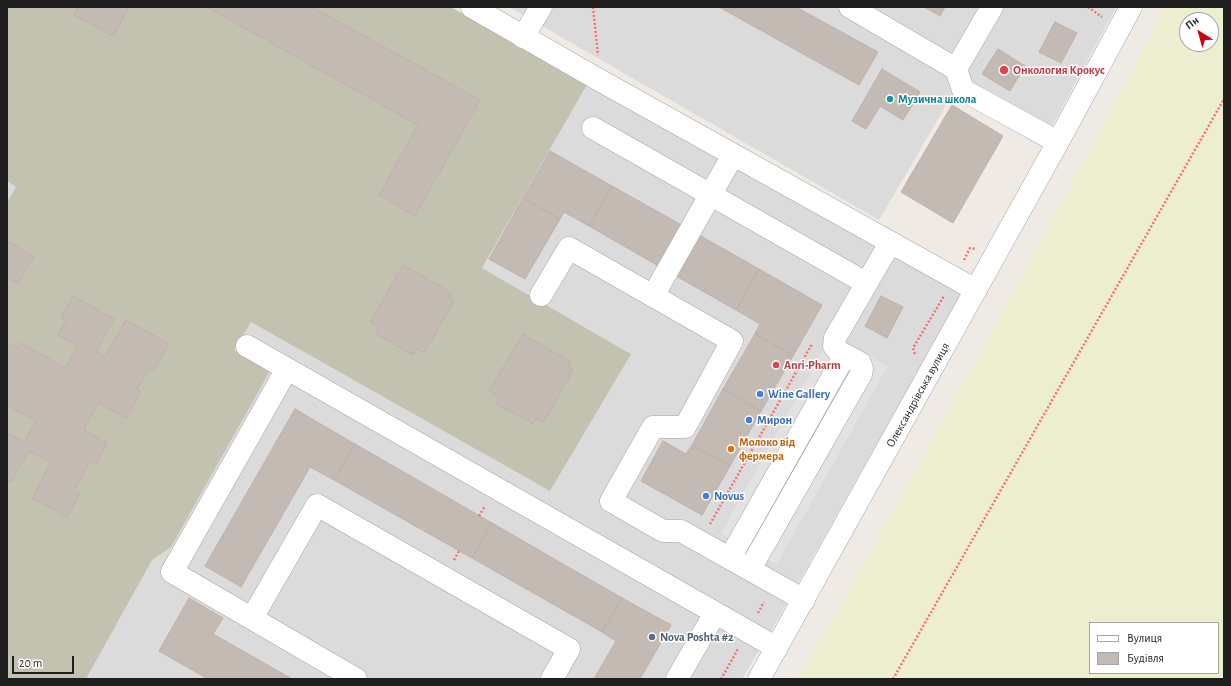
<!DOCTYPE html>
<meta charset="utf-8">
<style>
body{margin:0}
#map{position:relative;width:1231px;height:686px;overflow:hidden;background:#efebe4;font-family:"Alegreya Sans",sans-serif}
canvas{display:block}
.frame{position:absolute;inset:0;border:8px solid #1e1e1e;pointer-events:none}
.legend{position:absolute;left:1089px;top:622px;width:130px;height:52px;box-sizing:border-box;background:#fff;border:1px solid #a5a5a5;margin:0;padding:5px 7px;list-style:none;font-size:12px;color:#1e1e1e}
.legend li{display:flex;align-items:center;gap:8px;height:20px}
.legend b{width:20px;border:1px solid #a5a5a5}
.north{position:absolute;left:1179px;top:12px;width:40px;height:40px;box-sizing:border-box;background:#fff;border:1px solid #a5a5a5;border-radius:50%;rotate:323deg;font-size:11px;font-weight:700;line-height:16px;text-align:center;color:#1e1e1e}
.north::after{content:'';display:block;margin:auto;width:14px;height:18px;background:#ca0210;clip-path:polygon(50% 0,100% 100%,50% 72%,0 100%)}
.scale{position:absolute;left:12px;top:656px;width:62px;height:18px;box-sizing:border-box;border:2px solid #1e1e1e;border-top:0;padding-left:5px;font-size:12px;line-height:14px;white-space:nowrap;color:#1e1e1e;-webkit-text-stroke:3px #fff;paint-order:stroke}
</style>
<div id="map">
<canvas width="1231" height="686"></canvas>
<div class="frame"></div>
<ul class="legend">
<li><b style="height:5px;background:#fff"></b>Вулиця</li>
<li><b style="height:11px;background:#c3bab4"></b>Будівля</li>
</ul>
<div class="north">Пн</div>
<div class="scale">20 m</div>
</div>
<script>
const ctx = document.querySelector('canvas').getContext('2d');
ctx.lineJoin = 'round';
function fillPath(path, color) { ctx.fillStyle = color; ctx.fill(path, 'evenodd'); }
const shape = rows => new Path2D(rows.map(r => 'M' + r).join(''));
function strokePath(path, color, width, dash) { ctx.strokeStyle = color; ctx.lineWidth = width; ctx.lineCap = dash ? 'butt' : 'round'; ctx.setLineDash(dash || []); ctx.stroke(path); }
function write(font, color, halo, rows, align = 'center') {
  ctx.font = font + ' "Alegreya Sans",sans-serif'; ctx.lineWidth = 3; ctx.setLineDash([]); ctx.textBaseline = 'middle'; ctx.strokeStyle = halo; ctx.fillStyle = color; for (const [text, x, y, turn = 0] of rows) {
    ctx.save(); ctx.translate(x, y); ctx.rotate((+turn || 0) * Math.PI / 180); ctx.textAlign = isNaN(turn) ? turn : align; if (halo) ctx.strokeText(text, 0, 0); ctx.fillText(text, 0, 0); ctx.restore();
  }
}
const residential = shape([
 [509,7,1116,7,1041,147,952,95,879,220],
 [588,83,962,293,780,615,742,679,7,679,7,181,251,322,631,354,482,268]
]);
const construction = shape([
 [7,7,451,7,588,83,482,268,631,354,550,491,251,322,234,350,270,371,171,547,152,560,86,679,7,679,7,203,16,187,7,181]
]);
const farmland = shape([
 [1166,7,1224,7,1224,679,796,679,836,614,1019,282],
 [1187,20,1211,20,1211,44,1187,44],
 [1090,623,1218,623,1218,673,1090,673]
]);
const parking = shape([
 [831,335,888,366,777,564,721,533]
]);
const building = shape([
 [78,7,129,7,113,36,74,15,78,7],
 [207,7,312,7,480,100,415,216,379,195,418,125,207,7],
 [719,7,796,7,878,52,859,85,719,7],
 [924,7,945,7,940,16,924,7],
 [1055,22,1077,33,1061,63,1039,52,1055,22],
 [998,49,1025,66,1010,91,982,74,998,49],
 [882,69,920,92,903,120,880,106,866,129,852,121,882,69],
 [952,105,1003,136,953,223,901,192,952,105],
 [550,151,612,186,589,226,564,212,560,219,523,198,550,151],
 [612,186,685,227,662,268,589,226,612,186],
 [523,198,560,219,525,279,489,259,523,198],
 [685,227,759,269,736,310,662,268,685,227],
 [7,241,34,256,18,284,7,278,7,241],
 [403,265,452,293,449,298,454,301,424,353,417,349,413,355,376,334,379,328,370,322,403,265],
 [759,269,822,305,793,356,755,334,760,324,736,310,759,269],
 [73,296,114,319,96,352,105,357,126,320,169,344,153,371,149,369,137,390,141,392,126,418,98,403,84,430,107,443,96,464,90,461,74,491,80,494,67,517,32,498,51,463,29,451,11,482,7,480,7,433,24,442,36,421,7,405,7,348,10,343,18,348,21,343,66,368,78,346,58,335,66,321,61,318,73,296],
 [881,296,903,307,887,338,865,326,881,296],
 [523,334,571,362,568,367,573,370,544,422,537,418,533,424,495,403,499,397,489,391,523,334],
 [755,334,793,356,761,411,723,389,755,334],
 [723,389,761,411,730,466,692,445,723,389],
 [295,409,355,444,334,480,310,467,241,587,205,566,295,409],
 [663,441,686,454,692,445,730,466,702,515,641,481,663,441],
 [355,444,492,523,472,558,334,480,355,444],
 [492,523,622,598,602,632,472,558,492,523],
 [189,598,223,618,213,634,292,679,208,679,159,651,189,598],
 [622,598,671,625,640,679,594,679,616,641,602,632,622,598]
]);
const path = shape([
 [593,7,598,55],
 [1088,7,1102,17],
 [964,260,970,248,975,249],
 [915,354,913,348,944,296],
 [479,516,485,506],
 [710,524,812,344],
 [454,560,459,551],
 [758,613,764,602],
 [721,679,738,649],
 [893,679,1224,99]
]);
const minor = shape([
 [472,7,601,81,976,290],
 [850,7,956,69,963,90,1058,142],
 [523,37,541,7],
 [956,69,992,7],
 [593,128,866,283],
 [541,295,569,248,732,341,685,427,653,427,611,501,663,531,681,531,804,600],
 [653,296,733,155],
 [247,346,777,648],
 [287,369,172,572,356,679],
 [730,558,845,355,838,351,834,346,835,338,890,243],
 [750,569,861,374,862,369,860,363,845,355],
 [252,618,317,505,569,649,552,679],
 [677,679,715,613],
 [759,679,1058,142,1131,7]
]);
const markers = [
 [1004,70,5,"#e0444e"],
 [890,99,4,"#0f9aa8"],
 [776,365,4,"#e0444e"],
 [760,394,4,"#3f7fe0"],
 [749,420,4,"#3f7fe0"],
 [731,449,4,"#e8710a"],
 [706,496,4,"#3f7fe0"],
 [652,637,4,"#5c6f8a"]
];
const healthNames = [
 ["Онкология Крокус",1013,70],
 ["Anri-Pharm",784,365]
];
const cultureNames = [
 ["Музична школа",898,99]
];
const shopNames = [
 ["Wine Gallery",768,394],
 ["Мирон",757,420],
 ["Novus",714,496]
];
const streetNames = [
 ["Олександрівська вулиця",918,395,-61]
];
const foodNames = [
 ["Молоко від",739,442],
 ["фермера",739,456]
];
const serviceNames = [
 ["Nova Poshta #2",660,637]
];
fillPath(residential, '#dcdbdb');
fillPath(construction, '#c3c2b0');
fillPath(farmland, '#edeed0');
fillPath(parking, '#e2e2e2');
fillPath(building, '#c3bab4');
strokePath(building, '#c0b0a7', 1);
strokePath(minor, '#a5a5a5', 23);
strokePath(path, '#f8716c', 2.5, [2, 2]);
strokePath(minor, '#fff', 22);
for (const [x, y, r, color] of markers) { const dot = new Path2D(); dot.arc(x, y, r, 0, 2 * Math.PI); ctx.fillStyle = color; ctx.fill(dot); strokePath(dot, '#fff', 1.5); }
write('bold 12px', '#be3a42', '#fff', healthNames, 'left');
write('bold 12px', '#0d838f', '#fff', cultureNames, 'left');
write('bold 12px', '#366cbe', '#fff', shopNames, 'left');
write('12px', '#1e1e1e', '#fff', streetNames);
write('bold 12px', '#c56008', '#fff', foodNames, 'left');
write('bold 12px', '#4e5e75', '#fff', serviceNames, 'left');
</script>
